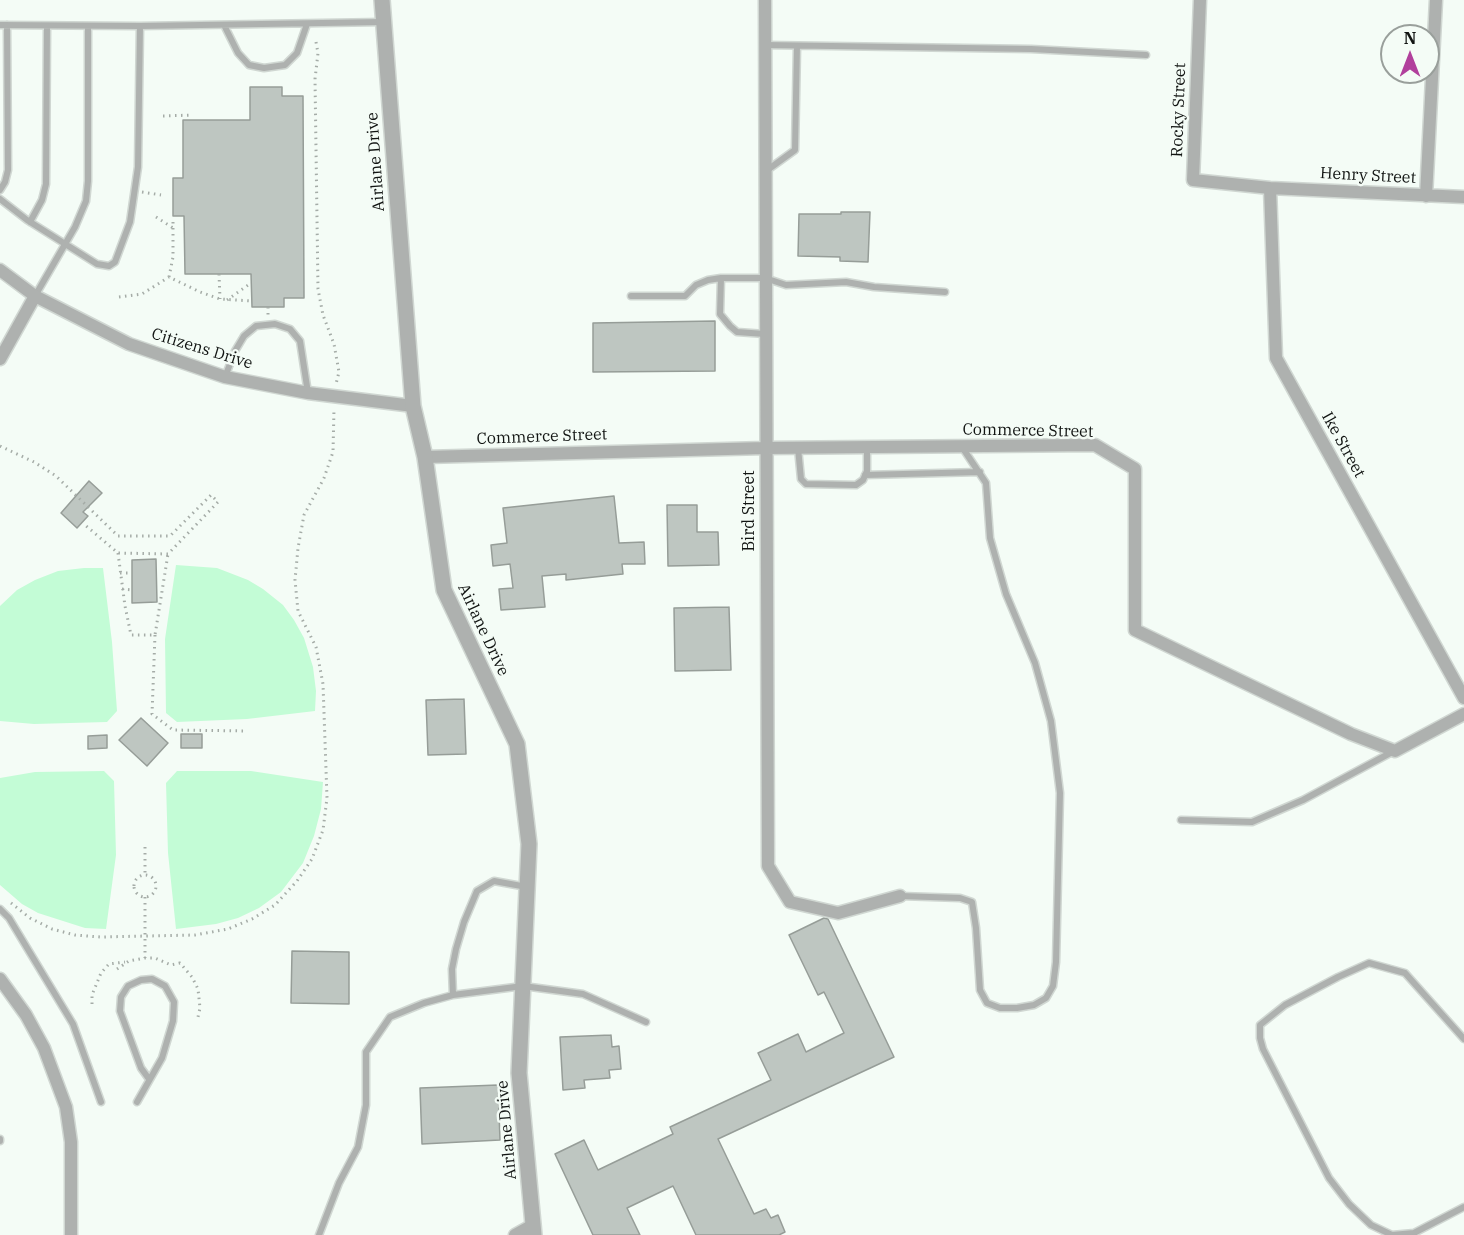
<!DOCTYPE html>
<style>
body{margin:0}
#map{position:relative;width:1464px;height:1235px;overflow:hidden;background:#f4fcf6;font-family:"IBM Plex Serif",serif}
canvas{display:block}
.north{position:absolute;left:1380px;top:24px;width:60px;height:60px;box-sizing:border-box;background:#f4fcf6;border:2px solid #999f9b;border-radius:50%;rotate:0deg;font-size:16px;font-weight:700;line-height:24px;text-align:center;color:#111412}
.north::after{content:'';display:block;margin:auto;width:21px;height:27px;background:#b1409c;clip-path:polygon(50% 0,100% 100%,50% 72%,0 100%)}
</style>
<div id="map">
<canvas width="1464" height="1235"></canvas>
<div class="north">N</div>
</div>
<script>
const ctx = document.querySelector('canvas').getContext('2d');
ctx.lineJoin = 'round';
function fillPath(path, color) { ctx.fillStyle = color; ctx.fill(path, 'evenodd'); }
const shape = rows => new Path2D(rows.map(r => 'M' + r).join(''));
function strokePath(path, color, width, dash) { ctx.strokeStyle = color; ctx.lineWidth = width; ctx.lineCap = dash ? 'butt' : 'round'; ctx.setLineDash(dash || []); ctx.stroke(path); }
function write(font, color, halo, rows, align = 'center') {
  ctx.font = font + ' "IBM Plex Serif",serif'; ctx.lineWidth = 5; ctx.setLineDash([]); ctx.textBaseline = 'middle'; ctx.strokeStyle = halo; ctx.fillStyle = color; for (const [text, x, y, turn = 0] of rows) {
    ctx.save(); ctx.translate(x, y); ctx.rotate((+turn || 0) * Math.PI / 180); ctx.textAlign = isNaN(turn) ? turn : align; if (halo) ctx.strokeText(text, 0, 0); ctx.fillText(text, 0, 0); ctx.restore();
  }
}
const green = shape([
 [176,565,217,568,248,580,263,589,283,605,294,620,304,638,313,667,316,691,315,711,247,719,177,722,166,713,165,639],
 [84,568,103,568,112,642,117,711,107,722,34,724,0,721,0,606,17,590,35,580,58,571],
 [104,771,114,781,116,855,106,929,85,928,38,913,22,904,0,885,0,778,35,772],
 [177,771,251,771,323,782,321,809,314,836,303,863,281,892,259,908,238,918,216,924,176,929,168,853,166,783]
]);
const building = shape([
 [250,87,282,87,282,96,303,96,304,298,284,298,284,307,252,307,251,274,185,274,184,216,173,216,173,178,183,178,183,120,250,120,250,87],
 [841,212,870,212,868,262,840,261,840,257,798,256,799,214,841,214,841,212],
 [715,321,715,371,593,372,593,323,715,321],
 [89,481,102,493,83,512,88,516,77,528,61,513,89,481],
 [614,496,619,543,644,542,645,564,622,564,623,574,566,580,566,574,542,576,545,607,501,610,499,589,513,588,510,564,493,566,491,545,507,543,503,508,614,496],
 [667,505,697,505,697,532,718,532,719,565,668,566,667,505],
 [156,559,157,602,132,603,132,560,156,559],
 [729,607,731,670,675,671,674,608,729,607],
 [464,699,466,754,428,755,426,700,464,699],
 [141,718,168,743,147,766,119,740,141,718],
 [181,734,202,734,202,748,181,748,181,734],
 [107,735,107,748,88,749,88,736,107,735],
 [824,918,828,919,894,1057,718,1139,754,1214,766,1209,771,1218,778,1215,785,1232,779,1235,696,1235,673,1186,627,1208,640,1235,593,1235,555,1154,584,1140,598,1170,673,1134,670,1127,771,1080,758,1053,798,1034,806,1052,844,1033,824,992,818,995,789,935,824,918],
 [292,951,349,952,349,1004,291,1003,292,951],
 [611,1035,612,1047,619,1046,621,1069,609,1070,610,1078,584,1080,585,1088,563,1090,560,1037,611,1035],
 [498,1085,500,1140,422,1144,420,1088,498,1085]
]);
const path = shape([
 [316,42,318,53,315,79,318,289,323,315,334,344,339,372,336,384],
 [163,116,193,115],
 [142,192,161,195],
 [156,217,173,228],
 [219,274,220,299],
 [169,277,173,257,173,220],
 [119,297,142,294,169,277,200,292,220,299,252,301],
 [227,300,251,283],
 [268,307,268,315],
 [0,446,34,462,56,476,118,536,170,536,211,495,218,502,168,554,118,553,85,525],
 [118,553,125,606,131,635,155,635,168,554],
 [120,573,132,573],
 [122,589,133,590],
 [155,635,152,714,173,730,247,731],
 [145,847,145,874],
 '134 886a11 11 0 1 1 22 0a11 11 0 1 1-22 0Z',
 [145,897,145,958],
 [11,903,30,918,52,929,75,935,100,937,195,935,228,929,252,919,275,905,297,881,312,859,323,830,327,798,323,684,316,647,298,611,295,580,298,548,304,515,324,478,333,452,334,409],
 [117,969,129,961,145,958,155,958,171,965,180,963,192,977,198,989,200,1008,198,1017],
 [92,1004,92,995,101,973,109,964,125,962]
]);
const service = shape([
 [0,25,140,26,383,22],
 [224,25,238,53,249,65,264,68,285,65,297,53,307,24],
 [765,45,1031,49,1146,55],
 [766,171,795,150,797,46],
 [0,190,5,182,8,170,7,25],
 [0,199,27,220,97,264,109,266,115,262,130,222,138,167,140,26],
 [30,222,42,200,46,184,47,26],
 [721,278,720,314,730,326,737,332,765,334],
 [35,296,75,227,86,201,88,181,88,26],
 [631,296,685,296,696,285,708,280,721,278,765,278,786,285,846,282,874,287,945,292],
 [225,377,235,351,244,336,256,326,275,324,290,329,300,341,308,393],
 [798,448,801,479,806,484,856,485,863,480,867,471,867,447],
 [865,475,980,472],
 [1181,820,1252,822,1303,800,1394,751],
 [900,896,960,898,972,902,976,928,980,990,987,1003,1000,1008,1017,1008,1034,1005,1046,998,1053,986,1056,962,1060,793,1051,721,1035,663,1006,594,990,538,986,483,962,447],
 [0,909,9,918,73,1024,101,1102],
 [453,995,452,969,456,949,464,922,477,891,494,881,527,887],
 [1464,1039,1405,973,1369,963,1338,977,1285,1005,1260,1025,1260,1038,1263,1049,1329,1178,1349,1204,1371,1225,1392,1235,1414,1233,1464,1207],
 [137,1102,162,1058,173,1021,174,1002,165,986,152,979,141,980,128,986,121,997,120,1011,141,1068,149,1079],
 [0,1139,0,1141],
 [319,1235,339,1183,358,1147,366,1105,366,1052,390,1017,424,1003,453,995,523,986,583,994,646,1022]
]);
const minor = shape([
 [765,0,768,866,790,902,838,913,900,896],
 [1200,0,1193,180,1270,188,1464,197],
 [1270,188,1276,358,1464,698],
 [1426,196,1436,0],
 [0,270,35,296,129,344,225,377,308,393,413,406],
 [0,359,35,296],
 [425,457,765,448,1095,445,1135,469,1135,630,1351,734,1395,751,1464,714],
 [0,979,26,1015,44,1048,66,1107,71,1142,71,1235],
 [515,1235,533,1225]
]);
const tertiary = shape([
 [382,0,413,406,425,457,444,590,517,744,529,844,519,1073,534,1235]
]);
const streetNames = [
 ["Rocky Street",1179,110,-88],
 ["Airlane Drive",376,162,-94],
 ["Henry Street",1368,176,3],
 ["Citizens Drive",202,349,17],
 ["Commerce Street",1028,431,1],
 ["Commerce Street",542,437,-2],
 ["Ike Street",1343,445,61],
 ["Bird Street",749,511,-90],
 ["Airlane Drive",483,630,65],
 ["Airlane Drive",507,1130,-95]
];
fillPath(green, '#c3fcd6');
fillPath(building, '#bec6c1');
strokePath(building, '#969d98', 1.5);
strokePath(service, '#d0d7d2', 9);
strokePath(minor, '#d0d7d2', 15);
strokePath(tertiary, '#d0d7d2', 18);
strokePath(path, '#a5aca7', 3, [1.5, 4.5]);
strokePath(service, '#aeb1af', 6);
strokePath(minor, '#aeb1af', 12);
strokePath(tertiary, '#aeb1af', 15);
write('16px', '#111412', '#f4fcf6', streetNames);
</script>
